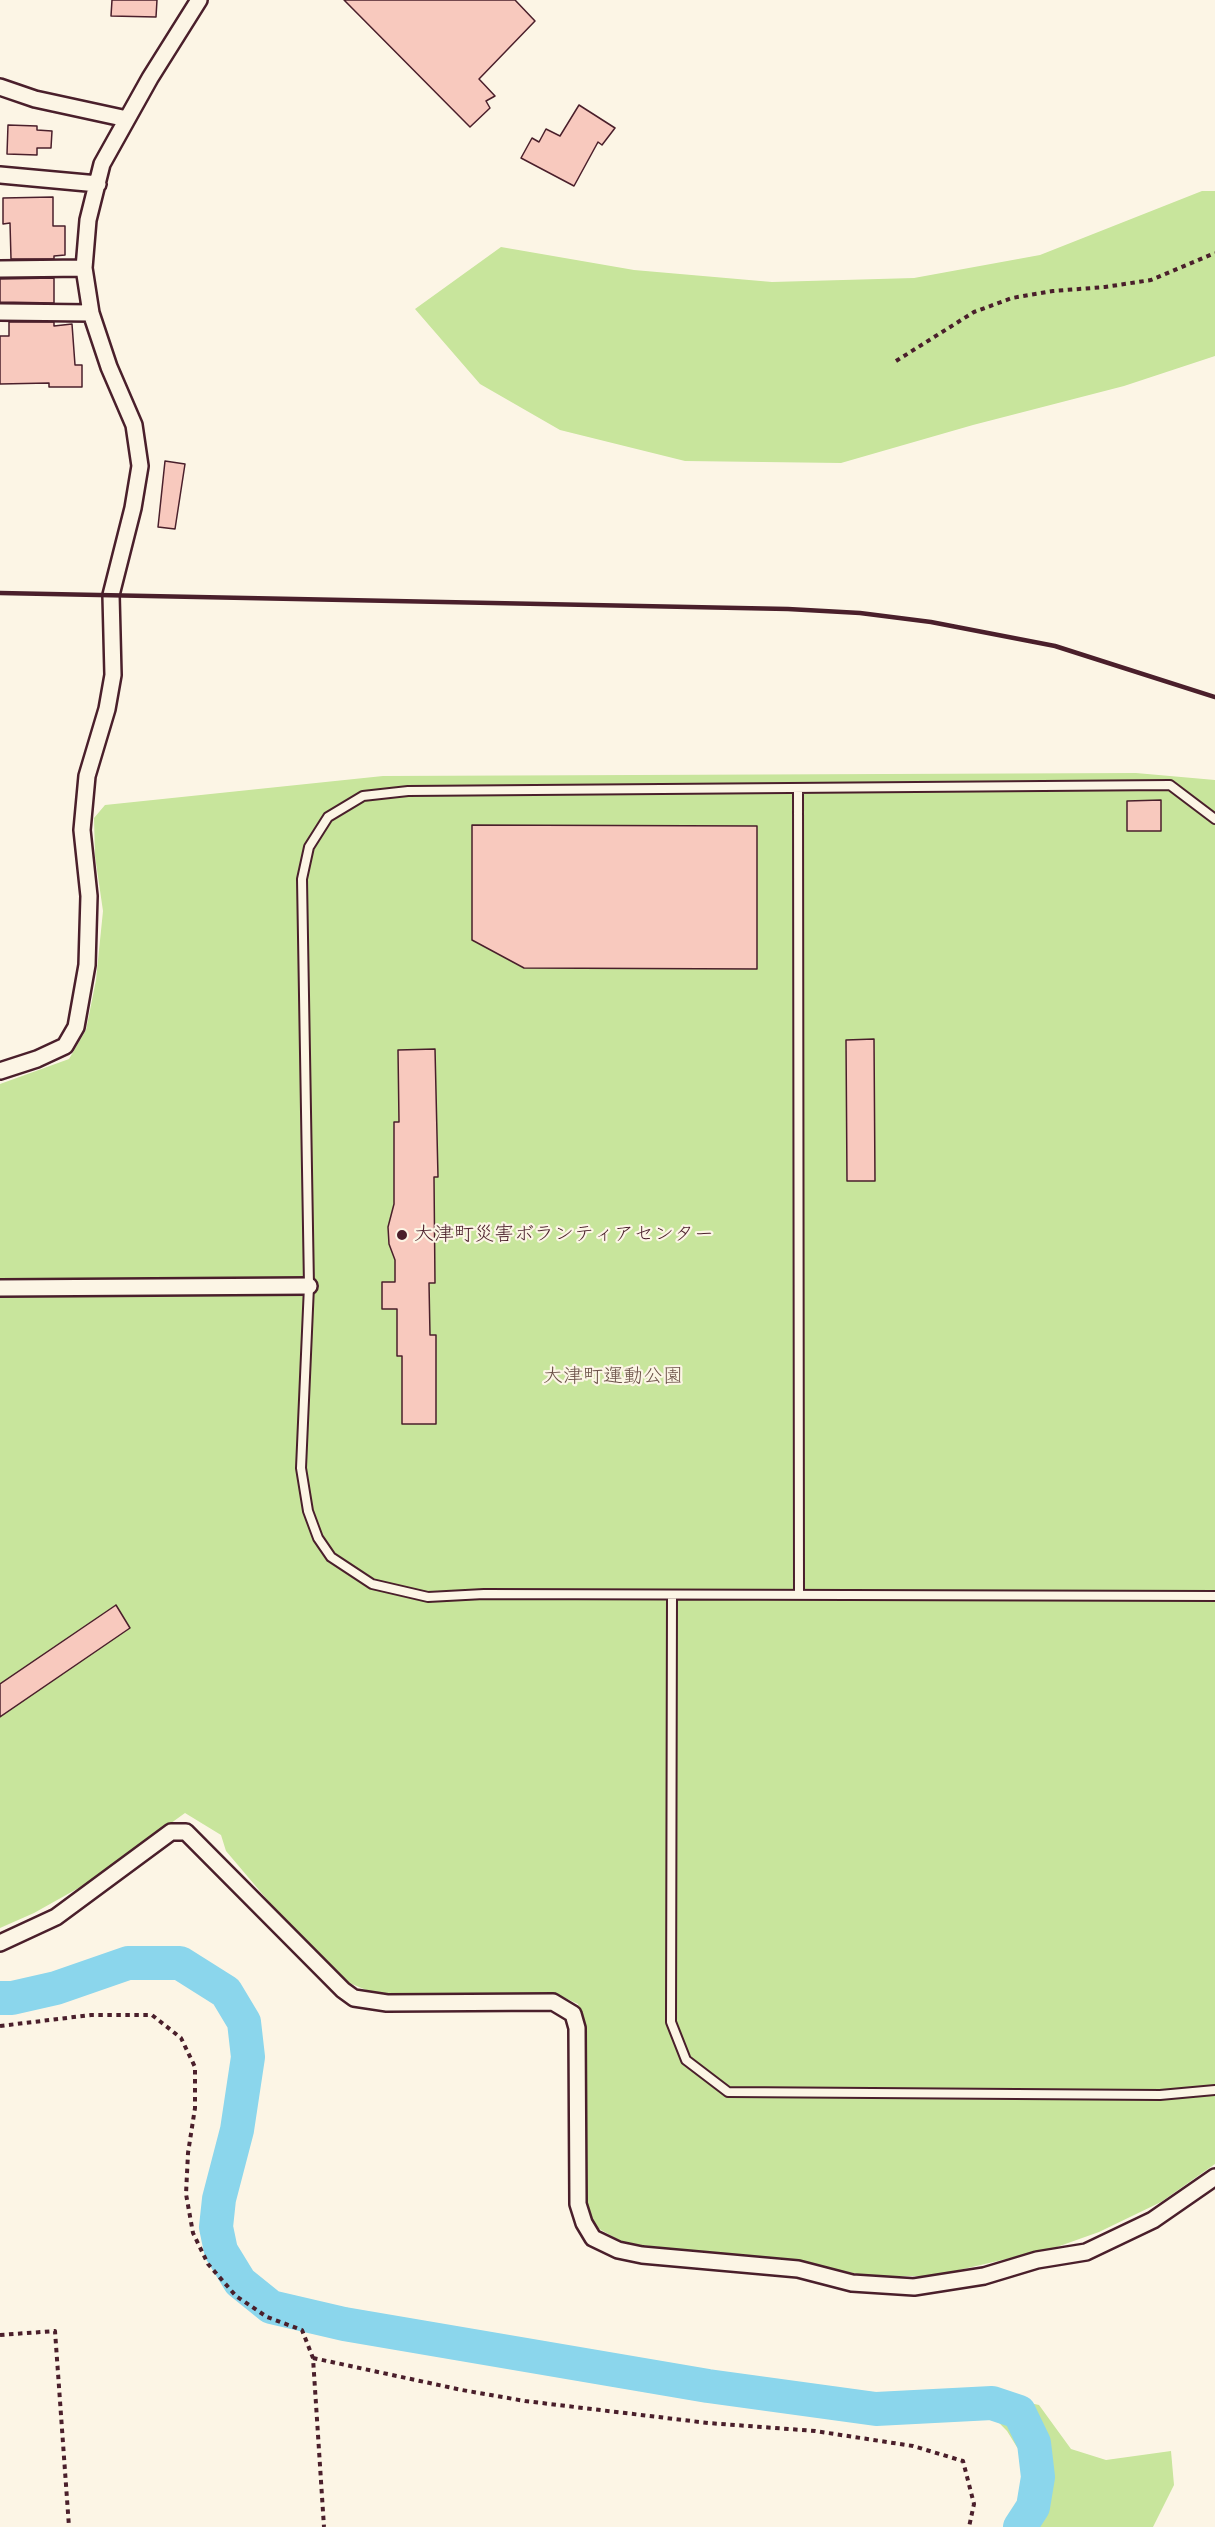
<!DOCTYPE html>
<meta charset="utf-8">
<style>
body{margin:0}
canvas{display:block;background:#fcf5e5}
</style>
<canvas width="1215" height="2527"></canvas>
<script>
const ctx = document.querySelector('canvas').getContext('2d');
ctx.lineJoin = 'round';
function fillPath(path, color) { ctx.fillStyle = color; ctx.fill(path, 'evenodd'); }
const shape = rows => new Path2D(rows.map(r => 'M' + r).join(''));
function strokePath(path, color, width, dash) { ctx.strokeStyle = color; ctx.lineWidth = width; ctx.lineCap = dash ? 'butt' : 'round'; ctx.setLineDash(dash || []); ctx.stroke(path); }
function write(font, color, halo, rows, align = 'center') {
  ctx.font = font + ' Sriracha,"Klee One",sans-serif'; ctx.lineWidth = 4.5; ctx.setLineDash([]); ctx.textBaseline = 'middle'; ctx.strokeStyle = halo; ctx.fillStyle = color; for (const [text, x, y, turn = 0] of rows) {
    ctx.save(); ctx.translate(x, y); ctx.rotate((+turn || 0) * Math.PI / 180); ctx.textAlign = isNaN(turn) ? turn : align; if (halo) ctx.strokeText(text, 0, 0); ctx.fillText(text, 0, 0); ctx.restore();
  }
}
const green = shape([
 [1202,191,1215,191,1215,356,1124,386,973,425,841,463,685,461,560,430,480,384,415,309,501,247,634,270,772,282,914,278,1040,255],
 [1136,773,1215,780,1215,2164,1161,2202,1099,2232,1054,2248,933,2276,868,2276,809,2264,624,2243,596,2227,589,2215,587,2201,585,2026,578,2004,559,1995,395,1994,371,1992,347,1982,292,1929,226,1851,221,1835,185,1813,91,1881,34,1913,0,1928,0,1084,69,1059,86,1030,96,980,103,911,95,856,94,818,105,805,383,776],
 [966,2389,1039,2405,1071,2449,1106,2460,1171,2451,1174,2485,1153,2527,1021,2527,1024,2513,1020,2452,1007,2431]
]);
const river = shape([
 [0,1998,12,1998,56,1988,128,1963,180,1963,226,1992,244,2022,248,2057,237,2130,219,2199,216,2227,221,2251,240,2282,271,2307,344,2324,708,2386,876,2409,992,2403,1019,2412,1034,2443,1038,2477,1033,2507,1020,2527]
]);
const building = shape([
 [112,0,157,0,156,17,111,16,112,0],
 [344,0,515,0,535,21,479,79,495,96,486,101,490,108,470,127,344,0],
 [579,105,615,128,602,145,598,142,574,186,521,158,532,138,539,142,546,129,560,136,579,105],
 [8,125,37,126,37,130,52,131,51,148,37,148,37,155,7,154,8,125],
 [53,197,53,226,65,226,65,255,54,256,54,259,11,259,10,223,3,224,3,198,53,197],
 [54,278,54,303,0,302,0,279,54,278],
 [9,322,54,322,54,326,72,324,75,365,82,365,82,387,49,387,49,383,0,384,0,336,9,336,9,322],
 [165,461,185,464,175,529,158,527,165,461],
 [1161,800,1161,831,1127,831,1127,801,1161,800],
 [472,825,757,826,757,969,524,968,472,940,472,825],
 [874,1039,875,1181,847,1181,846,1040,874,1039],
 [435,1049,438,1177,434,1177,435,1283,429,1283,430,1335,436,1335,436,1424,402,1424,402,1356,397,1356,397,1309,382,1309,382,1282,395,1282,395,1260,389,1244,388,1227,394,1204,394,1122,399,1122,398,1050,435,1049],
 [116,1605,130,1628,0,1717,0,1684,116,1605]
]);
const path = shape([
 [896,361,974,312,1012,298,1053,291,1105,287,1151,280,1215,253],
 [0,2026,91,2015,152,2015,181,2038,195,2067,195,2108,188,2153,186,2194,193,2233,208,2264,236,2296,267,2317,302,2330,313,2358,324,2527],
 [0,2335,55,2331,69,2527],
 [313,2358,462,2390,525,2401,708,2423,815,2431,913,2446,963,2461,974,2504,969,2527]
]);
const service = shape([
 [798,789,799,1594],
 [1215,819,1170,785,408,791,363,796,328,817,309,847,302,879,309,1286,301,1468,308,1511,318,1538,331,1557,372,1584,428,1597,484,1594,1215,1596],
 [672,1596,671,2022,686,2060,728,2092,1160,2095,1215,2090]
]);
const minor = shape([
 [0,87,35,99,127,119],
 [0,175,98,184],
 [0,269,84,268],
 [0,312,91,313],
 [0,1071,37,1059,65,1046,76,1027,87,965,89,896,82,830,87,776,107,709,113,675,111,595,133,508,140,466,134,425,109,367,91,313,84,268,88,220,102,164,150,78,199,0],
 [0,1288,309,1286],
 [0,1943,56,1917,171,1832,186,1832,343,1990,354,1998,387,2003,553,2002,573,2014,577,2028,578,2204,584,2223,593,2238,618,2250,642,2255,798,2269,852,2283,914,2287,984,2276,1037,2260,1086,2252,1153,2220,1215,2177]
]);
const rail = shape([
 [0,593,788,609,860,613,931,622,1055,646,1215,697]
]);
const markers = [
 [402,1235,6,"#4a1f2b"]
];
const poiNames = [
 ["大津町災害ボランティアセンター",414,1235]
];
const parkNames = [
 ["大津町運動公園",613,1377]
];
fillPath(green, '#c8e59c');
strokePath(river, '#8bd6ec', 34);
fillPath(building, '#f8c9be');
strokePath(building, '#4a1f2b', 1.5);
strokePath(service, '#4a1f2b', 12);
strokePath(minor, '#4a1f2b', 20);
strokePath(path, '#4a1f2b', 4, [4.5, 4.5]);
strokePath(service, '#fcf5e5', 8);
strokePath(minor, '#fcf5e5', 15);
strokePath(rail, '#4a1f2b', 4.5);
for (const [x, y, r, color] of markers) { const dot = new Path2D(); dot.arc(x, y, r, 0, 2 * Math.PI); ctx.fillStyle = color; ctx.fill(dot); strokePath(dot, '#fcf5e5', 2); }
write('20px', '#4a1f2b', '#fcf5e5', poiNames, 'left');
write('20px', '#6a5047', '#fcf5e5', parkNames);
</script>
